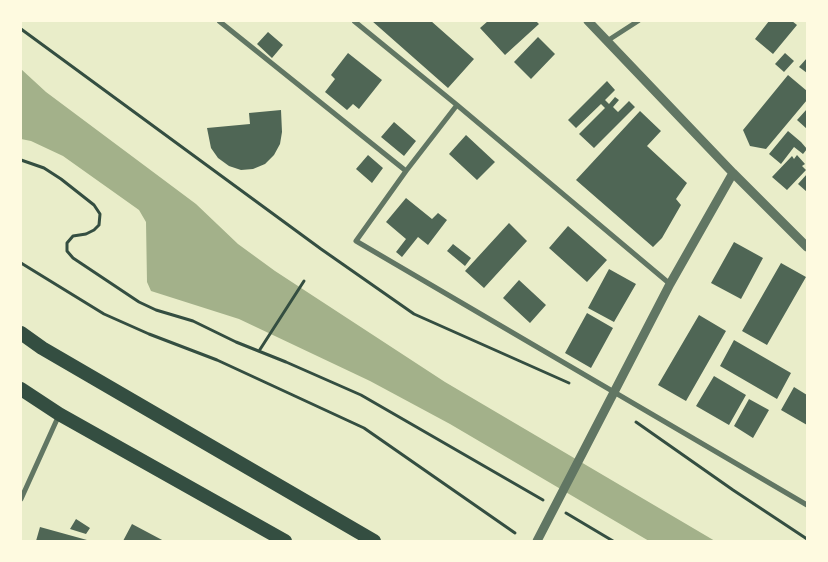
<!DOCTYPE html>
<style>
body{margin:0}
#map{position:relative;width:828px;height:562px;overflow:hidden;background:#e9edc9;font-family:Overpass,sans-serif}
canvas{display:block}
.frame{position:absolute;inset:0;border:22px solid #fefae0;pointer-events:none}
</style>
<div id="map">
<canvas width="828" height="562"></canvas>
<div class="frame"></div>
</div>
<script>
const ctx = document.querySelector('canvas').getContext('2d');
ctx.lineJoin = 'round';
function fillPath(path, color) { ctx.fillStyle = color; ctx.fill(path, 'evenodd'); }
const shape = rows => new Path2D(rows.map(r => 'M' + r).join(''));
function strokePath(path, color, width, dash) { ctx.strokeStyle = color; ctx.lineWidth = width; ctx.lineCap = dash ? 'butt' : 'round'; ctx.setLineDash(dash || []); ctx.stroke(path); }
const water = shape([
 [21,69,46,92,196,204,238,244,275,271,445,382,715,541,649,541,450,424,370,381,239,319,151,291,147,282,146,222,139,210,63,156,31,141,21,139]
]);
const building = shape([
 [372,21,431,21,474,59,448,88],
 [488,21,536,21,539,24,505,55,480,28],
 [769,21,792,21,797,25,773,54,755,39],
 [268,32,283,45,272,58,257,44],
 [538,37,555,54,531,79,514,62],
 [348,53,382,80,359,109,353,104,347,110,325,92,335,79,331,75],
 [785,53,794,61,784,72,775,64],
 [807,58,807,73,799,67],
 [788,75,807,91,807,100,766,149,750,146,743,130],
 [607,81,615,90,605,100,609,104,615,97,619,100,613,107,618,112,629,101,635,107,594,148,579,134,605,108,601,104,576,128,568,120],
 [807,109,807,129,797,120],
 [281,110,282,132,280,144,274,155,265,164,253,169,241,170,229,166,218,158,211,148,207,128,250,124,249,113],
 [640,111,661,131,647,146,687,183,676,199,681,205,662,238,653,247,576,180],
 [394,122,416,141,404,156,381,137],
 [788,131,801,142,807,149,803,154,794,147,781,164,769,154],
 [466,135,495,162,477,180,449,154],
 [368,155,383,168,372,183,356,169],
 [797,155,805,164,802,166,806,170,787,190,772,177,792,156,794,159],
 [807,174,807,192,798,184],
 [406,198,432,219,438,213,447,220,428,245,418,237,402,257,396,252,406,239,386,222],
 [509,223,527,241,484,288,465,271],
 [568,226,607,260,587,282,549,248],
 [734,242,763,258,741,299,711,283],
 [453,244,471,258,465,266,447,251],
 [781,263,806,277,767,345,742,331],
 [609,269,636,284,614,322,588,308],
 [519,280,546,305,530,323,503,298],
 [587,313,613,328,591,368,565,353],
 [699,315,726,331,686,401,658,385],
 [734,340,791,373,777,399,720,366],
 [714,376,746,395,729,425,696,406],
 [794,387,807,395,807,425,781,410],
 [749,399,769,410,753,438,734,426],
 [76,519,90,528,86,534,70,529],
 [132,524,164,541,123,541],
 [40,527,87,540,87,541,36,541]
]);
const path = shape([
 [21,29,321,249,414,314,569,383],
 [21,160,44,168,61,179,94,205,100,214,99,225,94,230,86,234,73,236,67,243,67,251,73,258,139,302,156,310,193,321,236,342,286,362,361,395,543,500],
 [21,263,104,314,149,334,217,360,364,428,515,533],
 [259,351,304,281],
 [636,422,733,490,807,539],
 [566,513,613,541]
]);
const minor = shape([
 [219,21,406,171],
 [354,21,457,105,670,284],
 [607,41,638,21],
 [457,105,406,171,356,241,807,505],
 [21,499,59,415]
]);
const tertiary = shape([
 [588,21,733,173,807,247],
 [537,541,670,284,733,173]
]);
const trunk = shape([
 [21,333,42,348,374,541],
 [21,389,59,414,285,541]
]);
fillPath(water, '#a3b18a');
fillPath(building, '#4f6655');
strokePath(path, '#344e41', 3);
strokePath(minor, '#617663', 5);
strokePath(tertiary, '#617663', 9);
strokePath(trunk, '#344e41', 14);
</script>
